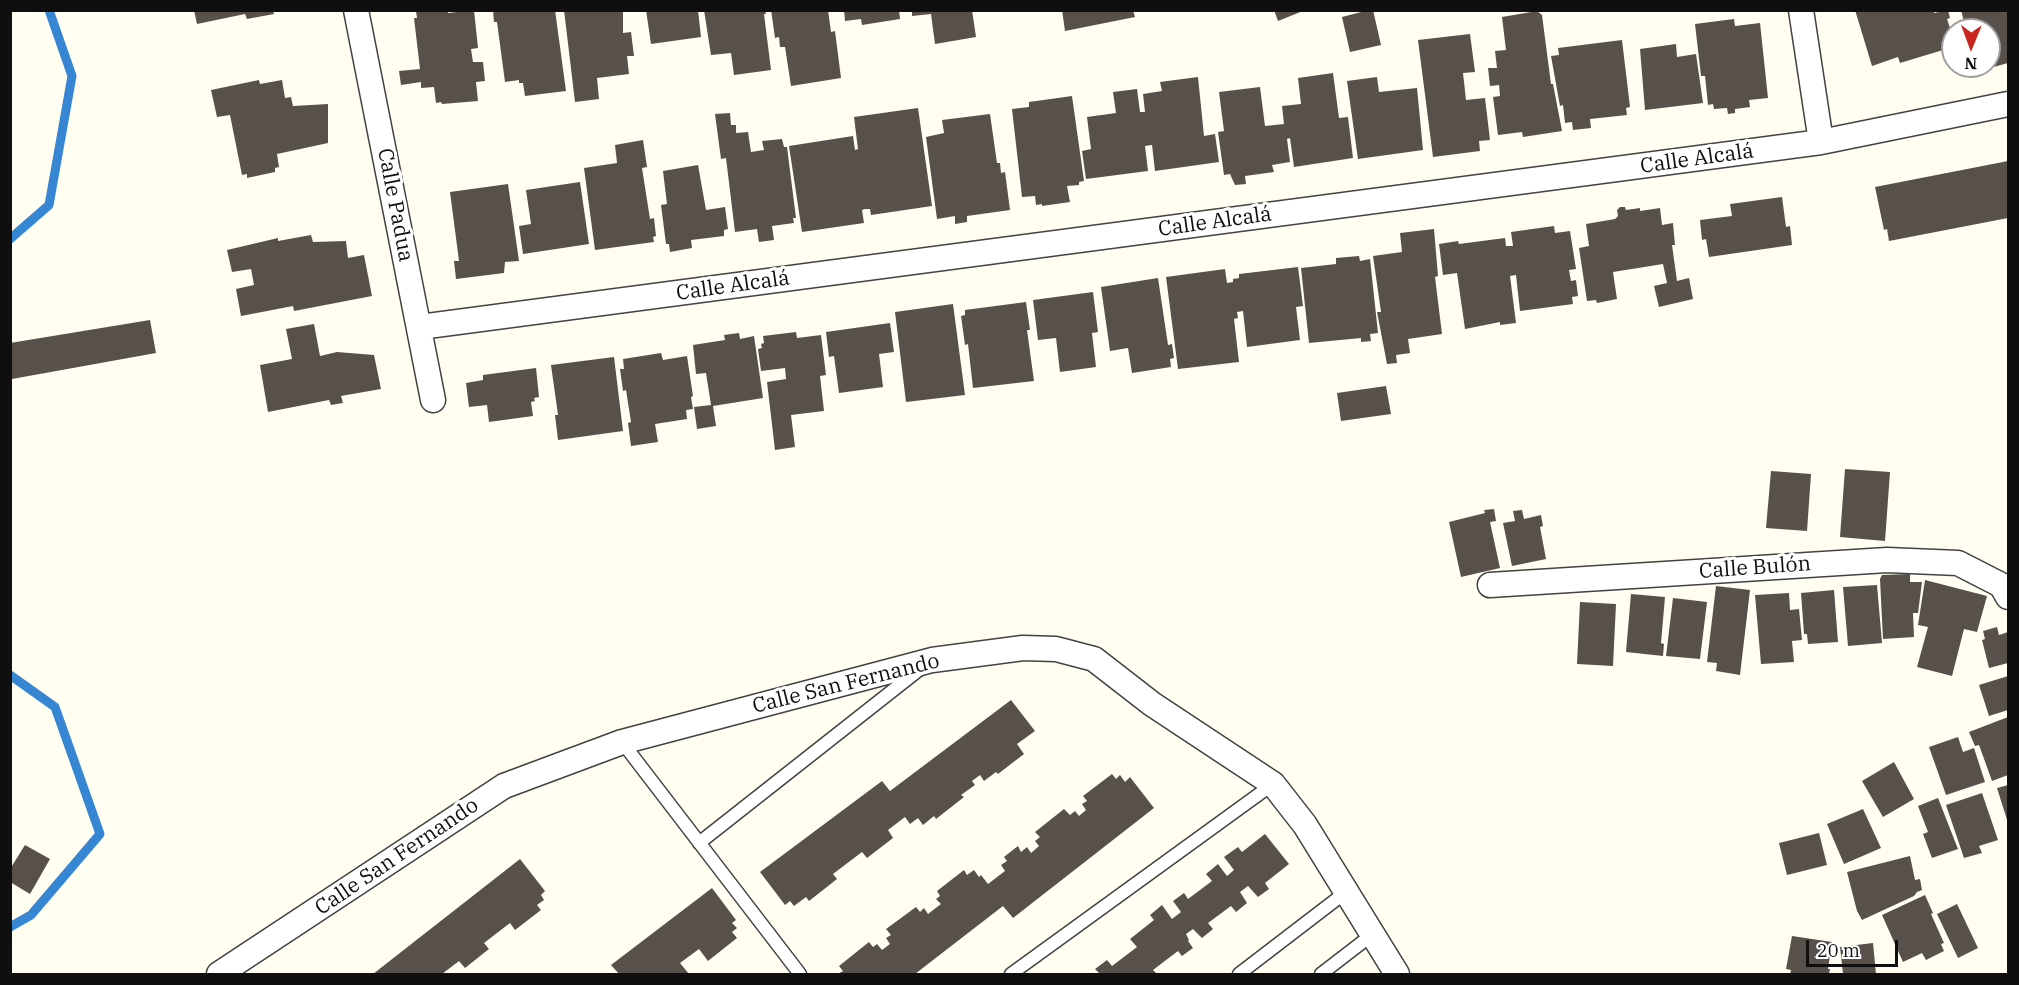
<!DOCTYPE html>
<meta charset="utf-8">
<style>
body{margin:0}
#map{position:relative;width:2019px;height:985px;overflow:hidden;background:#fffef1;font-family:"IBM Plex Serif",serif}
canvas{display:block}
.frame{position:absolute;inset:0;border:12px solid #0f0f0f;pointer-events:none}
.north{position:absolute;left:1941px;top:18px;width:60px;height:60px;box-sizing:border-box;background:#fff;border:2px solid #9f9f9f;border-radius:50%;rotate:181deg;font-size:16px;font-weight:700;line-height:24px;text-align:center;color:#0f0f0f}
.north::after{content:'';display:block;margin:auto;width:21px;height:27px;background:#c7271f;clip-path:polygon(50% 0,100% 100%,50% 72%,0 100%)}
.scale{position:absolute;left:1806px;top:940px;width:92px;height:27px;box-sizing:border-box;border:3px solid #0f0f0f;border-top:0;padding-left:8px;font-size:18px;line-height:21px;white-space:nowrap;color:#0f0f0f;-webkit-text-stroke:4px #fff;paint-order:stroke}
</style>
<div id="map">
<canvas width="2019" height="985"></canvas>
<div class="frame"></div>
<div class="north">N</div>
<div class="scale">20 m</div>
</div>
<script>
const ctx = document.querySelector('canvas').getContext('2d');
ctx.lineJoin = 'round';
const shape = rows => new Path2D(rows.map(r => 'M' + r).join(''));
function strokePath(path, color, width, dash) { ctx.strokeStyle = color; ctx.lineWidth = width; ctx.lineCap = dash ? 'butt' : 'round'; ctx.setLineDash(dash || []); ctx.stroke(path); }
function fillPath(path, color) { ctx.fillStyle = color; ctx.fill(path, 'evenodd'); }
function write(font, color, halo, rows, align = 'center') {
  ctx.font = font + ' "IBM Plex Serif",serif'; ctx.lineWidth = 6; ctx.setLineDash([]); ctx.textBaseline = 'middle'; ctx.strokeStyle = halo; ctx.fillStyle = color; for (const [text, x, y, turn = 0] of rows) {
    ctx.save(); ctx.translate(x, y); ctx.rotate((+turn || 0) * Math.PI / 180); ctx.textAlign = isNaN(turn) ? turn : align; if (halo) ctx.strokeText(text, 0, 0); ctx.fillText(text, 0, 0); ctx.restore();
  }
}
const stream = shape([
 [10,239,49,205,72,76,49,10],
 [10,675,55,707,100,834,31,915,10,927]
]);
const building = shape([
 [194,10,273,10,274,14,247,19,245,14,197,24],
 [448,10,448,13,474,10,478,48,471,49,473,62,483,62,485,81,476,82,478,101,442,104,441,102,436,103,434,87,421,88,421,82,401,85,399,71,420,69,414,18,417,18,416,11],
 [493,10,555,10,566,91,525,96,523,83,519,83,519,80,505,82,497,22,494,22],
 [564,10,623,10,623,33,631,32,634,56,627,56,629,74,597,78,599,99,575,102],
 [646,10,698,10,701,37,651,44],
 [704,10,765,10,766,14,764,14,771,70,734,75,731,53,711,55],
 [771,10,828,10,831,32,835,31,841,78,791,86,785,47,780,47,779,37,775,38],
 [844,10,899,10,900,19,862,25,861,19,845,21],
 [912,10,972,10,976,37,935,44,931,14,912,16],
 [1062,10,1133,10,1135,17,1065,31],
 [1274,10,1303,10,1303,11,1278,21],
 [1369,10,1373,10,1381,45,1350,52,1342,17],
 [1855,10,1934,10,1934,13,1948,10,1950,18,1947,19,1953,37,1953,47,1900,63,1898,57,1872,66],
 [1961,10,2008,10,2008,63,1979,71,1978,68,1974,69,1973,66,1989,66,1989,30,1966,30],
 [1537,11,1542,15,1551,84,1553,84,1562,131,1523,137,1522,132,1498,135,1493,97,1500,96,1499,85,1490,86,1488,68,1497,68,1495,51,1506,50,1502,17],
 [1734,19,1735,26,1760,23,1768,98,1749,100,1750,107,1735,109,1735,113,1728,114,1727,108,1714,109,1713,104,1708,105,1705,76,1701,76,1695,24],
 [1470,34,1475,72,1463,73,1466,100,1485,98,1490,140,1479,141,1480,151,1433,157,1418,40],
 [1622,40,1630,107,1626,108,1627,115,1590,119,1591,128,1573,130,1572,122,1565,123,1563,105,1560,106,1551,56,1559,55,1558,48],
 [1676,44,1677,57,1696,54,1703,103,1645,110,1640,49],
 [1333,73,1339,118,1348,117,1353,158,1294,167,1290,138,1287,139,1290,162,1272,165,1274,172,1245,176,1246,184,1235,185,1230,174,1224,175,1218,132,1224,131,1219,92,1260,87,1265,126,1284,124,1282,106,1301,104,1298,78],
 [1198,77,1204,136,1215,134,1219,162,1155,171,1152,145,1145,146,1148,171,1086,179,1082,151,1091,149,1087,117,1116,113,1113,92,1137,89,1140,112,1145,112,1143,94,1162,91,1160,82],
 [1377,77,1379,92,1417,88,1423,150,1358,159,1347,81],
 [259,80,260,84,282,80,285,98,291,97,293,106,328,104,328,143,277,154,279,167,275,168,275,172,247,178,247,174,242,175,230,115,217,117,211,90],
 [1072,96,1084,181,1079,182,1079,185,1067,186,1070,202,1042,206,1042,204,1036,205,1035,196,1022,197,1012,109,1029,107,1029,102],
 [918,108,932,206,871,215,870,209,865,209,862,210,864,223,802,232,789,146,853,136,855,150,858,149,854,117],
 [730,113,731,125,736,125,736,133,748,132,751,152,764,150,762,141,782,139,784,147,787,147,796,218,793,218,794,223,772,226,774,240,759,242,757,229,735,232,726,158,721,159,715,114],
 [990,114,997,163,1000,163,1001,173,1005,172,1010,210,967,216,967,222,955,224,955,216,937,219,926,137,944,133,942,120],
 [643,140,647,167,642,168,650,219,654,218,656,236,653,237,654,242,595,250,584,168,617,163,615,145],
 [2008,161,2008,218,1889,241,1887,229,1884,230,1875,187],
 [698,165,706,210,725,207,728,229,724,230,724,236,691,240,692,248,670,252,669,244,666,244,661,205,667,204,663,171],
 [580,182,589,244,523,254,519,226,531,224,526,190],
 [508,184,519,261,505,262,504,273,456,279,454,261,459,261,450,192],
 [1782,197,1786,227,1790,226,1792,245,1709,257,1706,239,1702,240,1700,220,1732,216,1730,204],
 [1620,207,1625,207,1626,210,1640,208,1640,211,1660,208,1662,225,1673,223,1675,245,1672,245,1677,281,1689,278,1693,299,1659,307,1654,286,1667,283,1663,264,1613,272,1617,299,1597,303,1596,300,1587,301,1579,248,1589,246,1586,224,1615,219,1618,216,1617,210],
 [1554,226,1555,233,1570,231,1576,269,1569,270,1571,281,1576,280,1578,296,1572,297,1573,304,1520,311,1516,275,1510,276,1516,323,1500,325,1500,322,1465,329,1457,273,1443,275,1439,244,1458,241,1459,244,1505,238,1506,246,1513,246,1511,232],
 [1434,229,1438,276,1435,277,1442,334,1408,339,1410,353,1396,355,1397,363,1387,364,1377,312,1381,312,1373,256,1402,252,1400,233],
 [311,235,313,242,346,241,348,258,364,255,372,296,294,311,293,306,241,316,236,289,254,285,251,269,232,272,227,250,278,238,278,241],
 [1359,256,1360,261,1370,259,1378,333,1370,334,1371,341,1361,342,1361,338,1309,343,1301,268,1336,264,1336,258],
 [1298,267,1303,306,1296,307,1300,340,1247,347,1243,311,1237,312,1238,318,1234,319,1239,362,1178,369,1166,277,1225,269,1227,283,1233,282,1233,279,1239,278,1239,274],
 [1158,278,1168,345,1172,344,1174,358,1170,359,1171,367,1132,373,1128,348,1110,351,1101,287],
 [1093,292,1098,332,1092,333,1096,367,1060,372,1056,338,1038,340,1033,300],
 [1026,302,1030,330,1027,330,1034,381,973,388,968,344,965,345,961,316,965,315,965,310],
 [953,304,965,395,906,402,895,312],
 [150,320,156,353,12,379,10,343],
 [890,323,894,352,879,354,883,387,839,393,834,356,829,357,826,332],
 [314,324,320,356,337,352,374,355,381,389,341,396,343,403,331,405,329,400,268,412,260,365,292,359,286,329],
 [796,332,797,338,821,335,826,375,820,376,824,411,791,415,795,447,775,450,767,382,786,379,785,368,761,371,758,349,762,348,761,344,764,343,763,336],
 [739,333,740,339,754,336,763,398,713,406,716,426,697,429,694,407,711,405,706,373,696,374,693,345,725,340,724,335],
 [661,353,663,360,687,356,693,396,691,397,693,409,686,410,687,419,655,424,658,442,631,446,628,423,631,422,626,390,623,391,620,369,624,369,623,359],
 [614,357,623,431,558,440,555,415,558,415,551,365],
 [536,368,539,397,534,398,535,401,531,402,533,416,489,422,487,405,469,407,466,383,483,380,483,375],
 [1386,386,1391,414,1341,421,1337,393],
 [1845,469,1890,472,1885,541,1840,537],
 [1771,471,1811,474,1807,531,1766,528],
 [1494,509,1496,521,1490,522,1500,568,1461,577,1449,522,1485,513,1484,510],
 [1522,510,1524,519,1541,515,1543,526,1540,527,1546,559,1512,566,1503,523,1515,521,1513,511],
 [1910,574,1910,582,1922,582,1918,613,1913,613,1914,637,1883,639,1880,579,1882,575],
 [1925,580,1987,596,1977,632,1964,629,1952,676,1917,667,1928,627,1918,625],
 [1877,585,1882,643,1848,646,1843,587],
 [1716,586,1750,590,1740,675,1716,671,1717,663,1707,662],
 [1834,590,1838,642,1808,644,1807,634,1804,634,1801,593],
 [1789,593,1790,610,1799,609,1802,640,1792,641,1794,662,1761,664,1755,595],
 [1631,594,1665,597,1661,643,1664,644,1663,656,1626,652],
 [1673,598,1707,602,1700,659,1666,656],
 [1580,602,1616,604,1613,666,1577,664],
 [1997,627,1999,635,2008,632,2008,663,1989,668,1982,640,1985,639,1983,631],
 [2008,676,2008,710,1989,716,1979,685],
 [1011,700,1035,731,1017,744,1024,754,998,774,996,772,984,781,980,775,972,781,975,785,961,795,964,797,936,819,934,816,923,825,918,818,910,824,905,817,888,830,893,838,867,858,862,852,833,874,837,879,809,901,806,897,794,906,790,901,785,905,760,872,882,781,890,791],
 [2008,717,2008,775,1992,781,1979,745,1975,746,1969,732],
 [1958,737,1963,752,1974,748,1985,782,1946,795,1929,747],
 [1894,762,1914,799,1883,817,1862,781],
 [1112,774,1116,779,1120,775,1125,782,1130,777,1154,808,1013,918,1003,906,915,974,838,974,843,971,839,966,869,942,873,947,877,944,882,950,890,944,886,938,891,935,886,929,916,907,920,912,924,908,928,914,941,904,936,899,940,896,937,891,964,870,967,875,974,870,979,877,981,875,988,884,1005,871,1001,865,1007,861,1004,857,1018,846,1021,852,1027,847,1031,853,1039,846,1035,841,1040,837,1035,832,1064,809,1070,815,1075,811,1079,816,1086,810,1082,804,1087,801,1083,796],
 [2008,785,2008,823,1997,788],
 [1982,793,1998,840,1979,846,1982,853,1964,858,1946,805],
 [1938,798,1958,849,1932,858,1923,834,1928,832,1918,806],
 [1863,809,1881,848,1844,864,1827,824],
 [1819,833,1827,865,1787,875,1779,843],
 [1265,834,1289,864,1265,883,1269,889,1258,897,1248,886,1240,892,1247,903,1236,912,1231,906,1208,923,1213,929,1202,938,1193,929,1186,934,1189,940,1188,941,1193,948,1182,956,1178,951,1153,970,1157,974,1100,974,1095,969,1107,960,1112,966,1137,947,1130,939,1154,920,1150,915,1162,905,1172,919,1181,912,1173,901,1184,893,1188,899,1212,881,1206,874,1218,864,1227,876,1234,870,1224,857,1238,847,1242,852],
 [25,845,50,859,30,894,10,882,10,869],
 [1910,856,1915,880,1920,879,1922,890,1917,892,1914,896,1862,920,1857,911,1847,872],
 [520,859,545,891,541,895,544,900,537,905,541,910,515,930,510,923,484,943,489,949,465,968,459,961,442,974,373,974],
 [712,888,736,920,732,923,737,928,732,932,737,938,708,961,699,949,680,963,689,974,619,974,611,965],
 [1925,895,1933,913,1931,914,1944,943,1941,944,1944,951,1926,960,1922,953,1903,962,1882,915],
 [1957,904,1978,948,1958,958,1937,914],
 [1792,936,1832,942,1828,969,1830,969,1829,974,1790,974,1791,970,1786,969],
 [1873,943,1876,974,1843,974,1840,947]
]);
const service = shape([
 [622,742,800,974],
 [699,843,920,669],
 [1011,974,1273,784],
 [1239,974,1346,892],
 [1321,974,1373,934]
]);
const minor = shape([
 [356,10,433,400],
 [1801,10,1821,142],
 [420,327,1821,142,2008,104],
 [1490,585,1887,560,1958,563,2001,585,2008,597],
 [219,974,504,786,622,742,932,660,1023,648,1056,649,1094,659,1152,704,1273,784,1305,825,1397,974]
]);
const streetNames = [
 ["Calle Alcalá",1697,159,-8],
 ["Calle Padua",395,205,79],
 ["Calle Alcalá",1215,222,-8],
 ["Calle Alcalá",733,286,-8],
 ["Calle Bulón",1755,568,-4],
 ["Calle San Fernando",846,684,-14],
 ["Calle San Fernando",397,857,-34]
];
strokePath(stream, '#3686d4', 9);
fillPath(building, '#58514b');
strokePath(service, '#424242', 15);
strokePath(minor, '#424242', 27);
strokePath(service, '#fff', 12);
strokePath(minor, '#fff', 24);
write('21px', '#0f0f0f', '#fff', streetNames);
</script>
